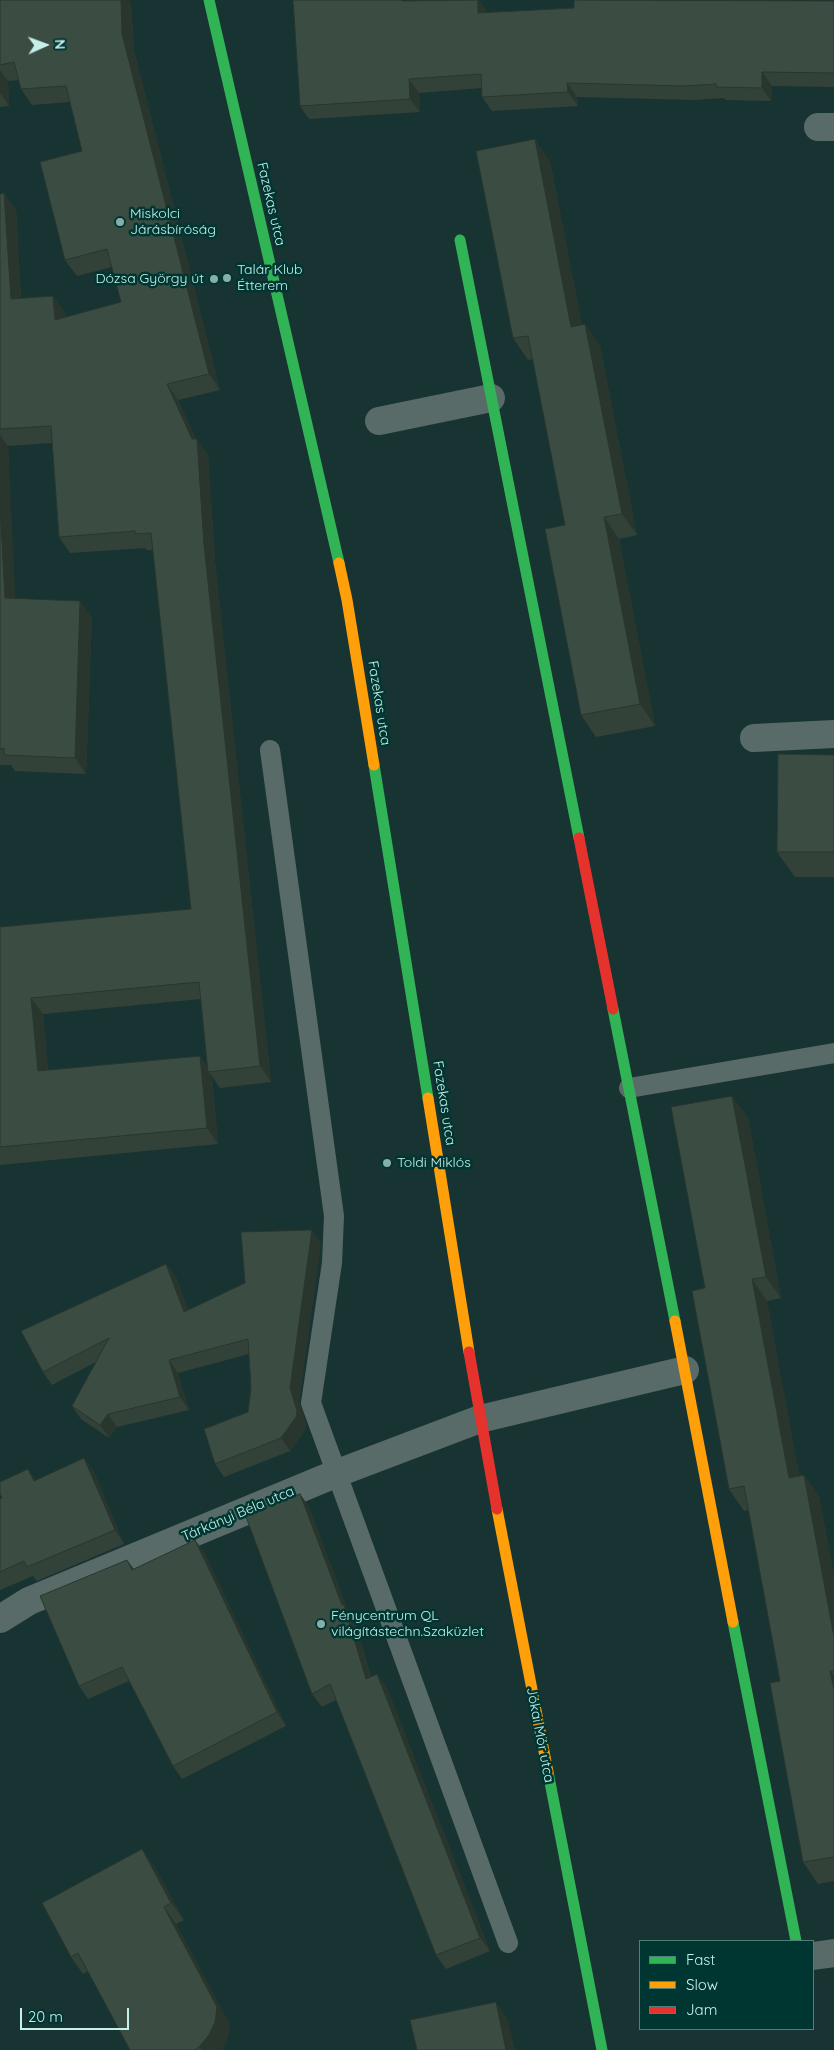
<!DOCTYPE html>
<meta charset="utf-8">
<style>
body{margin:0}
#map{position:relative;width:834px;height:2050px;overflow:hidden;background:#183432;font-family:Quicksand,sans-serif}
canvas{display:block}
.legend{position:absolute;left:639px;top:1940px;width:175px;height:90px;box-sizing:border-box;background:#003632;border:1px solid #4f807c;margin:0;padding:6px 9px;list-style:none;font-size:15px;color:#c5f0ea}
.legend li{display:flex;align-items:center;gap:10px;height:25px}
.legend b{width:25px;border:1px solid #4f807c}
.north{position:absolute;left:20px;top:20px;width:50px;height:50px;-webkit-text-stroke:4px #003632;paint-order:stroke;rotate:88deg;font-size:14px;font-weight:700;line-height:20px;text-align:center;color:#c5f0ea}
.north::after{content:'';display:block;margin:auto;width:18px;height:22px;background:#c5f0ea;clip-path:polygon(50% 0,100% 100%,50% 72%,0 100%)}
.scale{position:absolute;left:20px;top:2008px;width:109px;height:22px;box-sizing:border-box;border:2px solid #c5f0ea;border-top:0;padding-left:6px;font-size:15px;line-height:18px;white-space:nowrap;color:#c5f0ea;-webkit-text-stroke:4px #003632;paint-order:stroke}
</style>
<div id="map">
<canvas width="834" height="2050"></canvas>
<ul class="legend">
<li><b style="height:6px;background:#30b455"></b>Fast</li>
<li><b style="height:6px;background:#ff9f0a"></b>Slow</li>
<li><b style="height:6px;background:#e5322d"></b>Jam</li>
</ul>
<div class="north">N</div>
<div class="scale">20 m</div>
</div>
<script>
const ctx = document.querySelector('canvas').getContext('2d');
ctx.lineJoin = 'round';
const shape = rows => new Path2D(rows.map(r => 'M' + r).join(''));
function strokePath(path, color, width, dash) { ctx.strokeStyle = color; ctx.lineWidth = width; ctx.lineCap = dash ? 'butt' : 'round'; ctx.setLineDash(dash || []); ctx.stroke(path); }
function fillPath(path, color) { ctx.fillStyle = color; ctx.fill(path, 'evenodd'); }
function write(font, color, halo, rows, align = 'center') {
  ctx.font = font + ' Quicksand,sans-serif'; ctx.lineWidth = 5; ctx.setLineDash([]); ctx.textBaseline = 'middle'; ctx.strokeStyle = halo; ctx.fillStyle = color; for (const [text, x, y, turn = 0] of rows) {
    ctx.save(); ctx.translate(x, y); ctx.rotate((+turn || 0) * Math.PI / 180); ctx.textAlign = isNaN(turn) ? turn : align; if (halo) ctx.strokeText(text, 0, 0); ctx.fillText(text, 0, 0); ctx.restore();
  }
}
const lane = shape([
 [270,750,334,1216,332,1263,311,1403,508,1943],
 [629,1088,834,1053]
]);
const street = shape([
 [818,127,834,127],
 [379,421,491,398],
 [754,738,834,734],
 [0,1619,29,1601,335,1474,480,1419,685,1370],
 [813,1956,834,1953]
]);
const fast = shape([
 [209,0,339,563],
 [460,240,579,838],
 [374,765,428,1098],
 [613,1009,675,1321],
 [733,1622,796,1941],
 [548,1772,602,2050]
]);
const slow = shape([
 [339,563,347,600,374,765],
 [428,1098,469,1352],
 [675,1321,733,1622],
 [497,1509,548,1772]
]);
const jam = shape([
 [579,838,613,1009],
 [469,1352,497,1509]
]);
const wall = shape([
 [0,0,128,0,131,4,134,50,220,390,178,400,196,439,208,455,215,561,271,1082,220,1088,212,1076,218,1144,0,1165,0,927,191,909,153,550,147,550,145,548,70,553,59,537,52,443,8,446,15,599,92,617,86,774,15,771,11,765,0,765,0,194,16,209,21,298,65,312,65,317,121,302,112,267,77,276,65,260,82,151,70,102,32,105,21,89,19,80,8,81,9,106,0,107],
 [201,999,208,1067,48,1070,43,1014],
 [429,0,479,0,487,12,834,1,834,87,772,86,771,101,726,100,724,98,695,100,577,97,578,106,492,111,482,97,482,88,419,93,420,112,309,119,300,106,404,1],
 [550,161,582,325,585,324,600,346,637,535,619,539,655,726,596,737,581,715,565,525,533,359,528,360,513,338],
 [834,755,834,877,795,877,777,852],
 [748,1117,781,1298,767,1301,799,1476,804,1475,819,1496,834,1576,834,1881,818,1884,803,1862,780,1681,749,1510,744,1511,729,1489,705,1288],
 [321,1243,299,1401,306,1424,305,1430,290,1451,224,1477,215,1464,248,1412,251,1388,249,1354,178,1373,189,1410,117,1427,109,1438,81,1419,72,1406,96,1362,52,1385,43,1372,166,1264,176,1277,188,1310,245,1283],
 [84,1458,94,1472,124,1544,37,1581,33,1576,0,1590,0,1499],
 [300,1494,309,1507,348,1611,354,1618,371,1677,387,1688,490,1951,446,1969,436,1955,336,1700,322,1707,312,1694],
 [195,1540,205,1554,286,1726,182,1779,173,1766,129,1681,88,1699,79,1686,134,1569],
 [154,1866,184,1920,176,1924,230,2025,227,2040,222,2050,130,2050,88,1971,83,1974,71,1957]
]);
const shadedWall = shape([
 [121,0,128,0,131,4,134,50,220,390,209,374,122,34],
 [478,0,479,0,487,12,478,13],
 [0,70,8,81,9,106,0,93],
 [762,72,772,86,771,101,762,88],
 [409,79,419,93,420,112,410,99],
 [567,83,577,97,578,106,568,92],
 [535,139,550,161,587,349,571,327],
 [4,193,16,209,22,315,11,299],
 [53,296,65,312,67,336,55,320],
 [585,324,600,346,637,535,622,514],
 [167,384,178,400,197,441,197,439,208,455,215,561,271,1082,260,1066,192,439],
 [0,435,8,446,16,615,5,598,0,503],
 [604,517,619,539,655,726,640,704],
 [80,601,92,617,86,774,75,758],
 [31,998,43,1014,49,1087,38,1071],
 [200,1056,211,1071,208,1072,212,1076,218,1144,207,1128],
 [732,1096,748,1117,781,1298,766,1277],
 [312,1230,321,1243,299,1401,306,1424,305,1430,290,1451,281,1438,290,1388],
 [166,1264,176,1277,194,1325,184,1312],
 [752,1279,767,1301,804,1499,789,1478],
 [169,1360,178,1373,189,1410,180,1397],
 [108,1414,117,1427,109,1438,100,1425],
 [84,1458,94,1472,124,1544,115,1530],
 [28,1469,38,1483,34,1481],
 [804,1475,819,1496,834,1576,834,1637],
 [300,1494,309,1507,348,1611,354,1618,375,1693,366,1679,342,1605],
 [195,1540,205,1554,286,1726,277,1712],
 [127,1560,137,1573,132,1570],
 [830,1671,834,1676,834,1690],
 [377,1674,387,1688,490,1951,480,1938],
 [142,1849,154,1866,184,1920,171,1903],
 [164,1907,176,1924,230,2025,227,2040,222,2050,202,2050,199,2047],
 [496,2002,508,2020,515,2050,506,2050]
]);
const building = shape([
 [0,0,121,0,122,34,209,374,167,384,192,439,197,439,204,545,260,1066,208,1072,199,982,31,998,38,1071,200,1056,207,1128,0,1147,0,927,191,909,151,533,135,534,135,531,59,537,51,426,0,429,0,194,4,193,11,299,53,296,55,320,121,302,107,249,65,260,40,162,82,151,66,86,21,89,14,62,0,65,0,0],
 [293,0,402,0,402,1,478,0,478,13,574,8,574,0,834,1,834,73,762,72,762,88,716,87,716,84,685,86,567,83,568,92,482,97,481,74,409,79,410,99,300,106,293,0],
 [535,139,571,327,585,324,622,514,604,517,640,704,581,715,545,529,565,525,528,336,513,338,476,151,535,139],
 [0,503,5,598,80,601,75,758,4,755,4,748,0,749,0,503],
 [778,754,834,755,834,852,777,852,778,754],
 [732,1096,766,1277,752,1279,789,1478,804,1475,834,1637,834,1671,830,1671,834,1690,834,1857,803,1862,770,1683,780,1681,744,1486,729,1489,692,1291,705,1288,671,1107,732,1096],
 [312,1230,290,1388,297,1411,296,1417,281,1438,215,1464,204,1429,248,1412,251,1388,248,1339,169,1360,180,1397,108,1414,100,1425,72,1406,109,1338,43,1372,21,1331,166,1264,184,1312,245,1283,241,1232,312,1230],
 [84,1458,115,1530,27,1567,24,1561,0,1572,0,1499,2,1498,0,1494,0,1482,28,1469,34,1481,84,1458],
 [300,1494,342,1605,344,1605,366,1679,377,1674,480,1938,436,1955,330,1684,312,1694,245,1514,300,1494],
 [195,1540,277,1712,173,1766,122,1667,79,1686,40,1596,127,1560,132,1570,195,1540],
 [142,1849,171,1903,164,1907,217,2007,215,2022,209,2035,199,2047,195,2050,130,2050,78,1953,71,1957,42,1903,142,1849],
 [496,2002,506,2050,417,2050,410,2020,496,2002]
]);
const markers = [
 [120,222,5,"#88aeaa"],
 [227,278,5,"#88aeaa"],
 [214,279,5,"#88aeaa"],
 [387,1163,5,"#88aeaa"],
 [321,1624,5,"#88aeaa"]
];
const streetNames = [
 ["Fazekas utca",271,204,77],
 ["Fazekas utca",379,703,81],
 ["Fazekas utca",444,1103,81],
 ["Tárkányi Béla utca",238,1514,-23],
 ["Jókai Mór utca",540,1735,79]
];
const poiNames = [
 ["Miskolci",130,214],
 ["Járásbíróság",130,230],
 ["Talár Klub",237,270],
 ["Étterem",237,286],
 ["Dózsa György út",204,279,"right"],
 ["Toldi Miklós",397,1163],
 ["Fénycentrum QL",331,1616],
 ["világítástechn.Szaküzlet",331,1632]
];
strokePath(lane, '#596b69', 20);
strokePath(street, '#596b69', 28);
strokePath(fast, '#30b455', 11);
strokePath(slow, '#ff9f0a', 11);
strokePath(jam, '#e5322d', 11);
fillPath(wall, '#334239');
fillPath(shadedWall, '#29362e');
fillPath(building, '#3b4d42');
strokePath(building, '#29362e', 1);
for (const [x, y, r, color] of markers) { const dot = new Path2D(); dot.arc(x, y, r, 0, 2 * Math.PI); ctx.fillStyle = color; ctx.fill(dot); strokePath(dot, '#003632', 2); }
write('14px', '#c5f0ea', '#003632', streetNames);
write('14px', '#c5f0ea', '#003632', poiNames, 'left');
</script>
